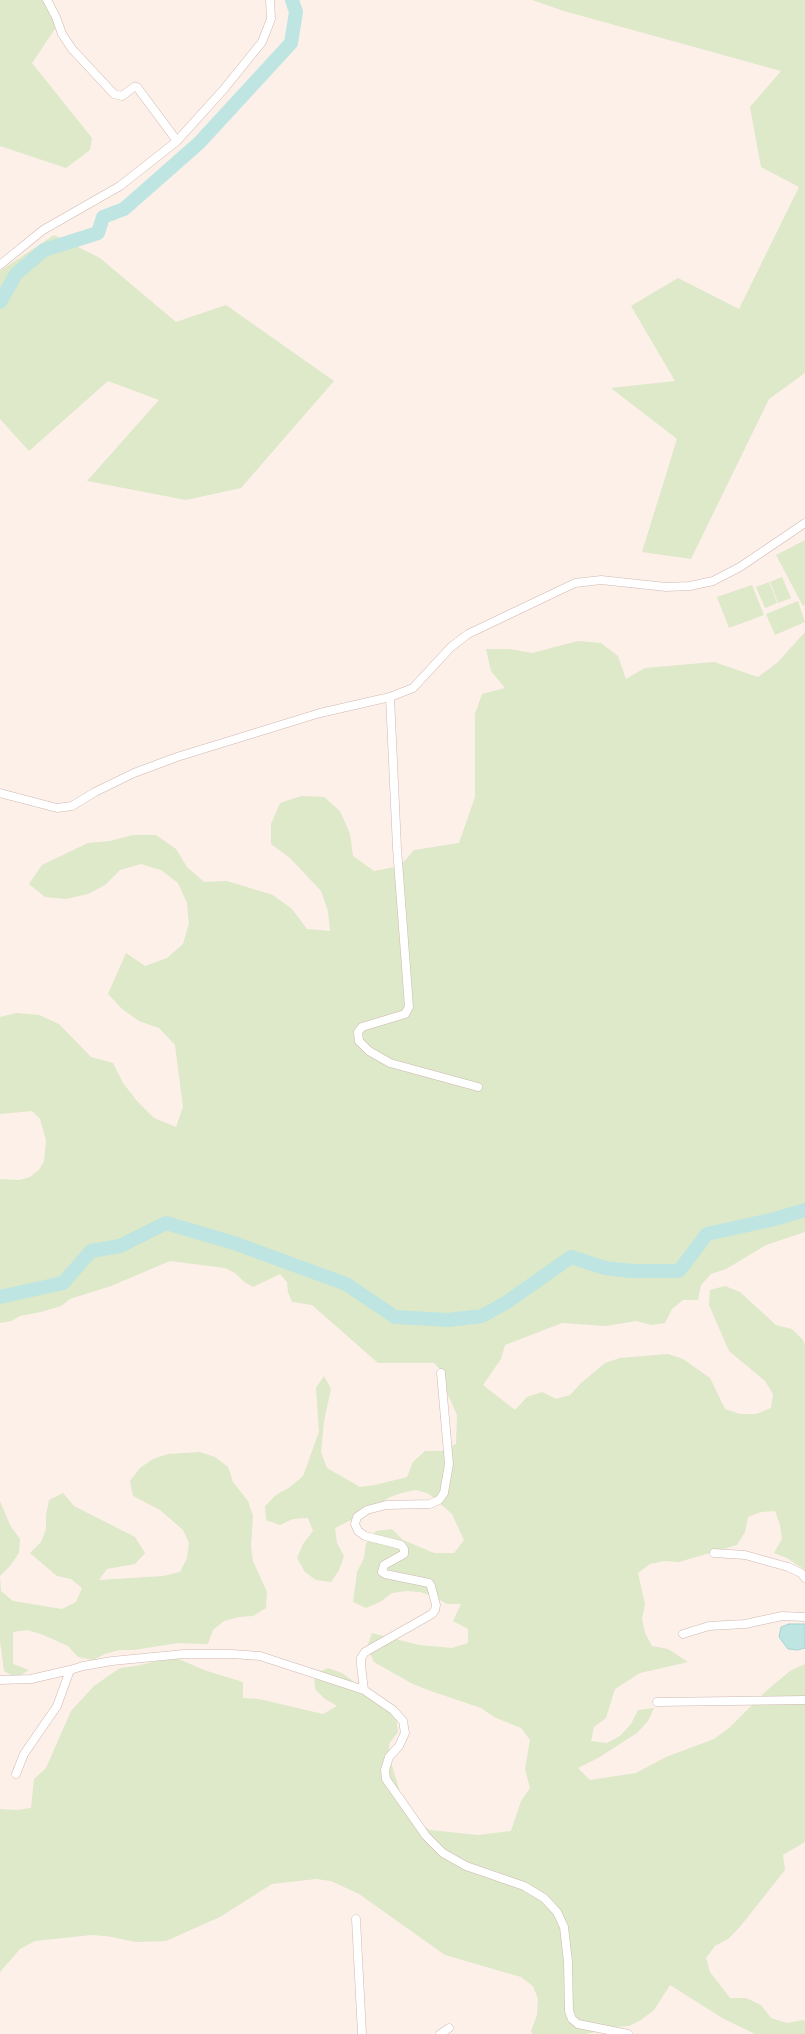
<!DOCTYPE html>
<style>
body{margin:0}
canvas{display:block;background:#fcf0e9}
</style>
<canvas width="805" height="2034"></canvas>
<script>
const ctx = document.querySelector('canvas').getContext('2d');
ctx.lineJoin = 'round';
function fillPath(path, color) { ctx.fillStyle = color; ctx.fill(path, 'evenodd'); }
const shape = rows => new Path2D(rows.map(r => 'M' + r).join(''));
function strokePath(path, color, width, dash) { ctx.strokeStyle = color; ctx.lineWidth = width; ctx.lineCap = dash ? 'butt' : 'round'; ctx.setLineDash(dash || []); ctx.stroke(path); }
const green = shape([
 [0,0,50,0,55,29,32,63,92,138,90,150,66,168,0,146],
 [532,0,805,0,805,373,769,399,691,559,642,552,677,439,611,388,675,381,631,306,678,278,739,309,799,187,761,167,750,107,781,71,564,11],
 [54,235,100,258,176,322,226,305,334,381,241,488,186,500,87,481,159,400,108,381,29,451,0,419,0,271],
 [805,540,805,605,803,606,776,555],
 [782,577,791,598,778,603,770,582],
 [769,582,777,603,765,608,756,587],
 [752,585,764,615,729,628,717,597],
 [798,601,805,622,775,635,766,614],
 [805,632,805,1232,766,1245,726,1269,711,1274,701,1285,698,1300,683,1300,672,1309,665,1323,651,1325,636,1321,606,1326,562,1323,505,1345,501,1359,483,1385,515,1410,527,1397,542,1392,556,1399,570,1395,581,1383,605,1363,620,1358,668,1354,683,1359,710,1378,725,1409,740,1414,756,1414,771,1408,773,1394,765,1381,729,1351,709,1305,710,1290,725,1286,740,1292,776,1325,792,1329,803,1340,805,1345,805,1570,787,1558,774,1553,782,1539,780,1525,775,1511,761,1512,748,1517,745,1532,737,1545,679,1562,665,1561,650,1564,638,1573,645,1604,642,1619,645,1633,652,1646,668,1649,688,1662,640,1673,615,1689,606,1718,594,1727,591,1741,607,1743,620,1736,631,1724,638,1710,654,1708,648,1721,637,1733,598,1758,578,1768,590,1780,636,1773,666,1757,714,1739,729,1728,765,1692,790,1671,805,1664,805,1842,783,1855,785,1870,739,1928,728,1939,715,1946,706,1958,710,1972,730,1998,746,1998,761,2005,771,2018,787,2023,803,2020,805,2021,805,2034,755,2034,724,2019,670,1985,654,2010,641,2020,629,2026,599,2028,595,2032,586,2034,532,2034,531,2031,537,2015,538,1999,533,1986,521,1977,445,1955,359,1894,331,1881,316,1879,272,1884,220,1917,166,1941,136,1942,106,1936,92,1935,35,1941,20,1949,0,1972,0,1809,16,1810,31,1808,34,1779,46,1768,71,1711,94,1686,120,1668,136,1666,174,1657,204,1670,243,1682,243,1698,259,1699,323,1714,337,1706,325,1699,315,1689,314,1674,328,1668,342,1673,373,1696,384,1708,396,1717,398,1732,389,1744,390,1759,400,1792,406,1807,415,1821,430,1830,478,1835,511,1831,521,1801,530,1788,525,1769,530,1740,521,1728,494,1717,481,1708,425,1689,411,1683,374,1662,367,1647,372,1633,419,1645,452,1648,468,1643,468,1629,453,1621,461,1604,447,1604,435,1597,420,1592,406,1591,392,1593,380,1602,366,1608,353,1602,357,1572,364,1558,366,1543,376,1531,392,1529,403,1540,434,1553,454,1553,464,1540,452,1514,429,1494,416,1490,401,1493,388,1498,363,1517,349,1521,335,1528,337,1543,344,1556,339,1570,331,1582,316,1580,305,1572,297,1558,303,1544,313,1531,308,1518,293,1519,280,1525,266,1520,265,1506,276,1495,290,1487,303,1476,319,1432,316,1388,324,1376,331,1389,324,1421,321,1452,327,1468,360,1487,375,1485,407,1477,413,1462,425,1451,442,1451,456,1444,457,1415,445,1388,444,1374,434,1363,378,1363,312,1305,292,1302,288,1292,287,1282,280,1274,253,1287,243,1281,235,1273,225,1268,170,1261,111,1286,70,1299,61,1306,41,1312,20,1316,11,1321,0,1323,0,1179,19,1180,30,1177,39,1170,44,1161,46,1140,40,1119,32,1111,0,1114,0,1017,16,1013,39,1015,59,1024,91,1057,113,1063,123,1083,137,1101,154,1118,176,1127,183,1107,175,1045,159,1028,139,1021,122,1009,108,994,126,953,145,966,167,958,183,944,189,923,187,903,178,883,161,870,141,864,120,870,105,885,88,894,66,899,45,897,29,884,42,865,88,843,110,841,133,835,156,835,176,849,187,867,204,882,227,881,273,895,292,909,307,929,330,931,328,911,321,891,290,858,271,844,271,824,280,803,301,796,324,797,340,811,350,834,353,856,374,871,400,866,414,850,459,843,475,797,475,714,482,694,505,688,491,671,486,649,509,649,532,653,578,641,601,643,618,656,626,679,645,668,714,662,758,677,777,663],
 [200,1452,215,1457,228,1467,233,1482,248,1501,253,1516,251,1547,253,1561,267,1592,266,1608,253,1616,239,1617,224,1621,213,1630,208,1644,178,1643,134,1650,119,1650,105,1654,93,1660,78,1657,68,1646,41,1634,27,1630,13,1632,13,1664,29,1670,16,1678,4,1671,0,1641,0,1501,10,1525,20,1539,19,1553,10,1566,0,1576,1,1591,13,1601,62,1609,76,1602,82,1588,71,1579,57,1576,30,1553,41,1542,46,1529,46,1515,49,1500,63,1493,74,1506,135,1537,145,1553,135,1564,107,1569,99,1580,163,1576,180,1572,187,1558,189,1543,183,1530,160,1510,133,1496,130,1481,140,1468,153,1459,168,1454]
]);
const water = shape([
 [789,1624,805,1624,805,1648,798,1650,788,1649,779,1637,781,1627,789,1624]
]);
const river = shape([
 [0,302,16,274,44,250,98,233,103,217,124,209,199,143,291,43,296,12,292,0],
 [0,1297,63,1283,91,1251,120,1246,166,1223,234,1243,346,1284,395,1317,448,1320,482,1316,507,1302,571,1257,605,1268,632,1271,679,1271,707,1234,775,1219,805,1210]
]);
const street = shape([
 [47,0,56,17,62,34,72,49,114,94,122,96,134,87,137,87,177,141],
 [0,265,43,230,120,186,177,141,224,89,262,42,271,19,270,0],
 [390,697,397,848,409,1007,405,1014,362,1027,358,1032,359,1041,369,1051,390,1063,478,1087],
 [0,793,57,808,72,806,95,792,134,773,177,757,320,713,390,697,413,688,451,647,468,634,575,583,601,580,666,587,690,586,713,581,740,567,805,523],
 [714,1553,745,1555,788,1567,801,1573,805,1578],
 [683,1634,709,1626,745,1624,782,1616,805,1617],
 [0,1680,31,1679,70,1670],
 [364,1690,361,1665,361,1658,365,1652,432,1614,435,1610,436,1605,431,1586,429,1583,385,1574,382,1572,384,1565,404,1554,404,1549,401,1545,365,1536,358,1531,355,1524,357,1517,367,1510,386,1505,430,1504,439,1500,444,1493,449,1464,441,1373],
 [657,1702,805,1700],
 [16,1774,24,1754,57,1706,70,1670,83,1666,112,1661,184,1654,232,1654,260,1656,364,1690,393,1710,403,1721,405,1733,399,1746,389,1757,385,1770,386,1779,426,1836,443,1853,466,1866,524,1886,544,1898,557,1912,564,1927,568,1962,569,2011,572,2019,578,2024,628,2034],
 [356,1919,362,2034],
 [440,2034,449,2028]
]);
fillPath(green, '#dde9c8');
fillPath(water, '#bee5e2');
strokePath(water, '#a5d6d2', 1);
strokePath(river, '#bee5e2', 14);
strokePath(street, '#d0b8b1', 9);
strokePath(street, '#fff', 8);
</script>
